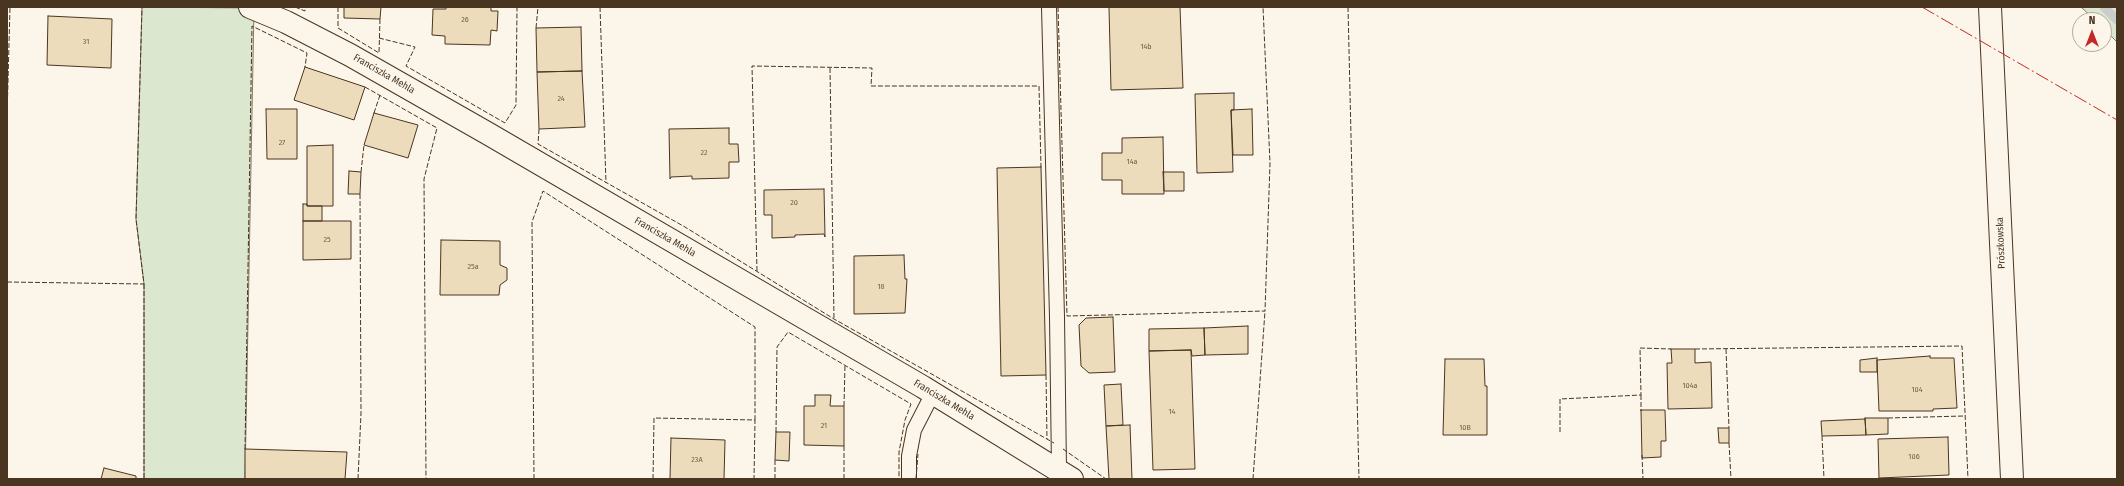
<!DOCTYPE html>
<meta charset="utf-8">
<style>
body{margin:0}
#map{position:relative;width:2124px;height:486px;overflow:hidden;background:#fbf6e9;font-family:"Fira Sans Condensed",sans-serif}
canvas{display:block}
.frame{position:absolute;inset:0;border:8px solid #4a3520;pointer-events:none}
.north{position:absolute;left:2072px;top:12px;width:40px;height:40px;box-sizing:border-box;background:#fbf6e9;border:1px solid #b4a999;border-radius:50%;rotate:0deg;font-size:11px;font-weight:700;line-height:16px;text-align:center;color:#4a3520}
.north::after{content:'';display:block;margin:auto;width:14px;height:18px;background:#c62828;clip-path:polygon(50% 0,100% 100%,50% 72%,0 100%)}
</style>
<div id="map">
<canvas width="2124" height="486"></canvas>
<div class="frame"></div>
<div class="north">N</div>
</div>
<script>
const ctx = document.querySelector('canvas').getContext('2d');
ctx.lineJoin = 'round';
function fillPath(path, color) { ctx.fillStyle = color; ctx.fill(path, 'evenodd'); }
const shape = rows => new Path2D(rows.map(r => 'M' + r).join(''));
function strokePath(path, color, width, dash) { ctx.strokeStyle = color; ctx.lineWidth = width; ctx.lineCap = dash ? 'butt' : 'round'; ctx.setLineDash(dash || []); ctx.stroke(path); }
function write(font, color, halo, rows, align = 'center') {
  ctx.font = font + ' "Fira Sans Condensed",sans-serif'; ctx.lineWidth = 3; ctx.setLineDash([]); ctx.textBaseline = 'middle'; ctx.strokeStyle = halo; ctx.fillStyle = color; for (const [text, x, y, turn = 0] of rows) {
    ctx.save(); ctx.translate(x, y); ctx.rotate((+turn || 0) * Math.PI / 180); ctx.textAlign = isNaN(turn) ? turn : align; if (halo) ctx.strokeText(text, 0, 0); ctx.fillText(text, 0, 0); ctx.restore();
  }
}
const green = shape([
 [142,7,254,8,245,479,144,479,144,284,136,219,142,7],
 [2081,7,2117,7,2117,42,2104,29,2104,20,2095,20,2081,7]
]);
const stream = shape([
 [2104,7,2117,20]
]);
const building = shape([
 [344,7,381,7,380,19,344,18,344,7],
 [446,7,491,7,491,11,498,11,497,31,491,30,490,45,445,44,445,36,432,35,433,9,446,9,446,7],
 [1109,7,1180,7,1183,88,1111,90,1109,7],
 [48,16,112,19,111,68,47,65,48,16],
 [581,27,582,71,537,72,536,28,581,27],
 [305,67,365,87,354,120,294,100,305,67],
 [582,71,585,127,539,129,537,72,582,71],
 [1234,93,1234,110,1231,110,1233,172,1197,173,1195,94,1234,93],
 [266,109,297,109,297,159,267,159,266,109],
 [1252,109,1253,155,1233,155,1231,110,1252,109],
 [374,113,418,125,408,158,364,145,374,113],
 [729,128,729,144,738,144,739,162,729,162,729,178,692,179,692,176,671,177,670,179,669,129,729,128],
 [1163,137,1164,194,1122,194,1122,180,1102,180,1102,153,1122,153,1122,138,1163,137],
 [333,145,333,206,307,206,307,146,333,145],
 [1041,167,1046,375,1001,376,997,168,1041,167],
 [349,171,361,172,360,194,348,194,349,171],
 [1163,172,1184,172,1184,191,1164,191,1163,172],
 [824,189,825,237,824,234,795,235,795,237,772,238,772,215,764,215,764,190,824,189],
 [303,204,307,204,307,206,322,206,322,221,303,221,303,204],
 [303,221,351,221,351,259,303,260,303,221],
 [441,240,500,241,500,265,507,268,507,280,500,285,499,295,440,295,441,240],
 [904,255,905,279,907,279,905,313,854,314,854,256,904,255],
 [1113,317,1115,372,1089,373,1081,366,1079,325,1086,318,1113,317],
 [1248,326,1248,354,1205,355,1204,328,1248,326],
 [1204,328,1205,355,1192,356,1191,350,1149,351,1149,329,1204,328],
 [1671,349,1695,349,1695,363,1711,362,1712,408,1668,409,1667,363,1672,363,1671,349],
 [1191,350,1195,469,1153,470,1149,351,1191,350],
 [1930,356,1930,358,1954,358,1957,408,1933,409,1933,411,1879,411,1877,360,1930,356],
 [1877,358,1877,372,1860,372,1860,360,1877,358],
 [1445,359,1484,359,1485,386,1487,386,1487,435,1443,435,1445,359],
 [1121,384,1123,425,1106,426,1104,385,1121,384],
 [815,395,831,395,830,406,844,406,844,446,804,445,804,406,815,406,815,395],
 [1641,410,1665,410,1666,441,1661,441,1661,457,1642,458,1641,410],
 [1865,418,1888,418,1888,434,1866,435,1865,418],
 [1865,419,1866,435,1822,436,1821,421,1865,419],
 [1130,425,1132,479,1109,479,1106,426,1130,425],
 [1718,428,1729,428,1729,443,1719,443,1718,428],
 [776,432,790,432,789,461,775,460,776,432],
 [1948,437,1949,475,1879,478,1878,439,1948,437],
 [671,438,725,440,724,479,670,479,671,438],
 [245,449,347,452,345,479,245,479,245,449],
 [104,468,136,476,136,479,101,479,104,468]
]);
const lane = shape([
 [1049,7,1057,317,1059,470],
 [909,479,909,456,914,430,933,393]
]);
const street = shape([
 [250,7,286,22,350,55,487,133,923,387,1072,479]
]);
const secondary = shape([
 [1990,7,2012,479]
]);
const fence = shape([
 [295,7,305,11,305,7],
 [338,7,338,28,379,53,380,19],
 [600,7,606,183],
 [1058,7,1067,316,1265,311,1270,163,1263,7],
 [1348,7,1359,479],
 [536,28,538,7],
 [379,38,415,47,406,66,505,123,516,105,517,7],
 [830,68,834,319],
 [365,87,437,128,424,179,426,479],
 [374,113,380,95],
 [7,118,10,7],
 [539,129,538,144,685,227,834,319,1054,443],
 [361,172,364,145],
 [757,271,752,66,872,68,871,86,1039,86,1041,167],
 [7,282,144,284,136,219,142,7],
 [144,284,144,479],
 [1695,349,1962,346,1968,479],
 [1726,349,1729,428],
 [1046,375,1047,439],
 [1641,395,1641,411],
 [844,406,845,365],
 [1888,418,1964,416],
 [776,432,777,347,788,332,911,404,905,420,899,452,899,479],
 [1560,432,1560,399,1641,395,1640,348,1671,349],
 [1822,436,1824,479],
 [1729,443,1731,479],
 [245,449,252,26,307,53,305,67],
 [1063,449,1106,479],
 [1642,455,1643,479],
 [358,479,361,413,360,194],
 [534,479,532,222,543,191,755,327,755,420],
 [653,479,654,418,755,420,754,479],
 [775,479,775,460],
 [844,479,844,446],
 [916,479,918,454],
 [1253,479,1265,311]
]);
const power = shape([
 [1922,7,2117,120]
]);
const numberNames = [
 ["26",465,20],
 ["31",86,42],
 ["14b",1146,47],
 ["24",561,99],
 ["27",282,143],
 ["22",704,153],
 ["14a",1132,162],
 ["20",794,203],
 ["25",327,240],
 ["25a",473,267],
 ["18",881,287],
 ["104a",1690,386],
 ["104",1917,390],
 ["14",1172,412],
 ["21",824,426],
 ["10B",1465,428],
 ["106",1914,457],
 ["23A",697,460]
];
const streetNames = [
 ["Franciszka Mehla",384,74,30],
 ["Franciszka Mehla",665,237,30],
 ["Prószkowska",2001,243,-92],
 ["Franciszka Mehla",944,400,31]
];
fillPath(green, '#dce7d0');
strokePath(green, '#887966', 1);
strokePath(stream, '#c9cecd', 9);
fillPath(building, '#ecdcbc');
strokePath(building, '#4a3520', 1);
strokePath(lane, '#4a3520', 16);
strokePath(street, '#4a3520', 24);
strokePath(secondary, '#4a3520', 24);
strokePath(lane, '#fbf6e9', 14);
strokePath(street, '#fbf6e9', 22);
strokePath(secondary, '#fbf6e9', 22);
strokePath(fence, '#4a3520', 1, [5, 2]);
strokePath(power, '#c62828', 1, [14, 3, 2, 3]);
write('8px', '#725f47', null, numberNames);
write('10px', '#4a3520', '#fbf6e9', streetNames);
</script>
